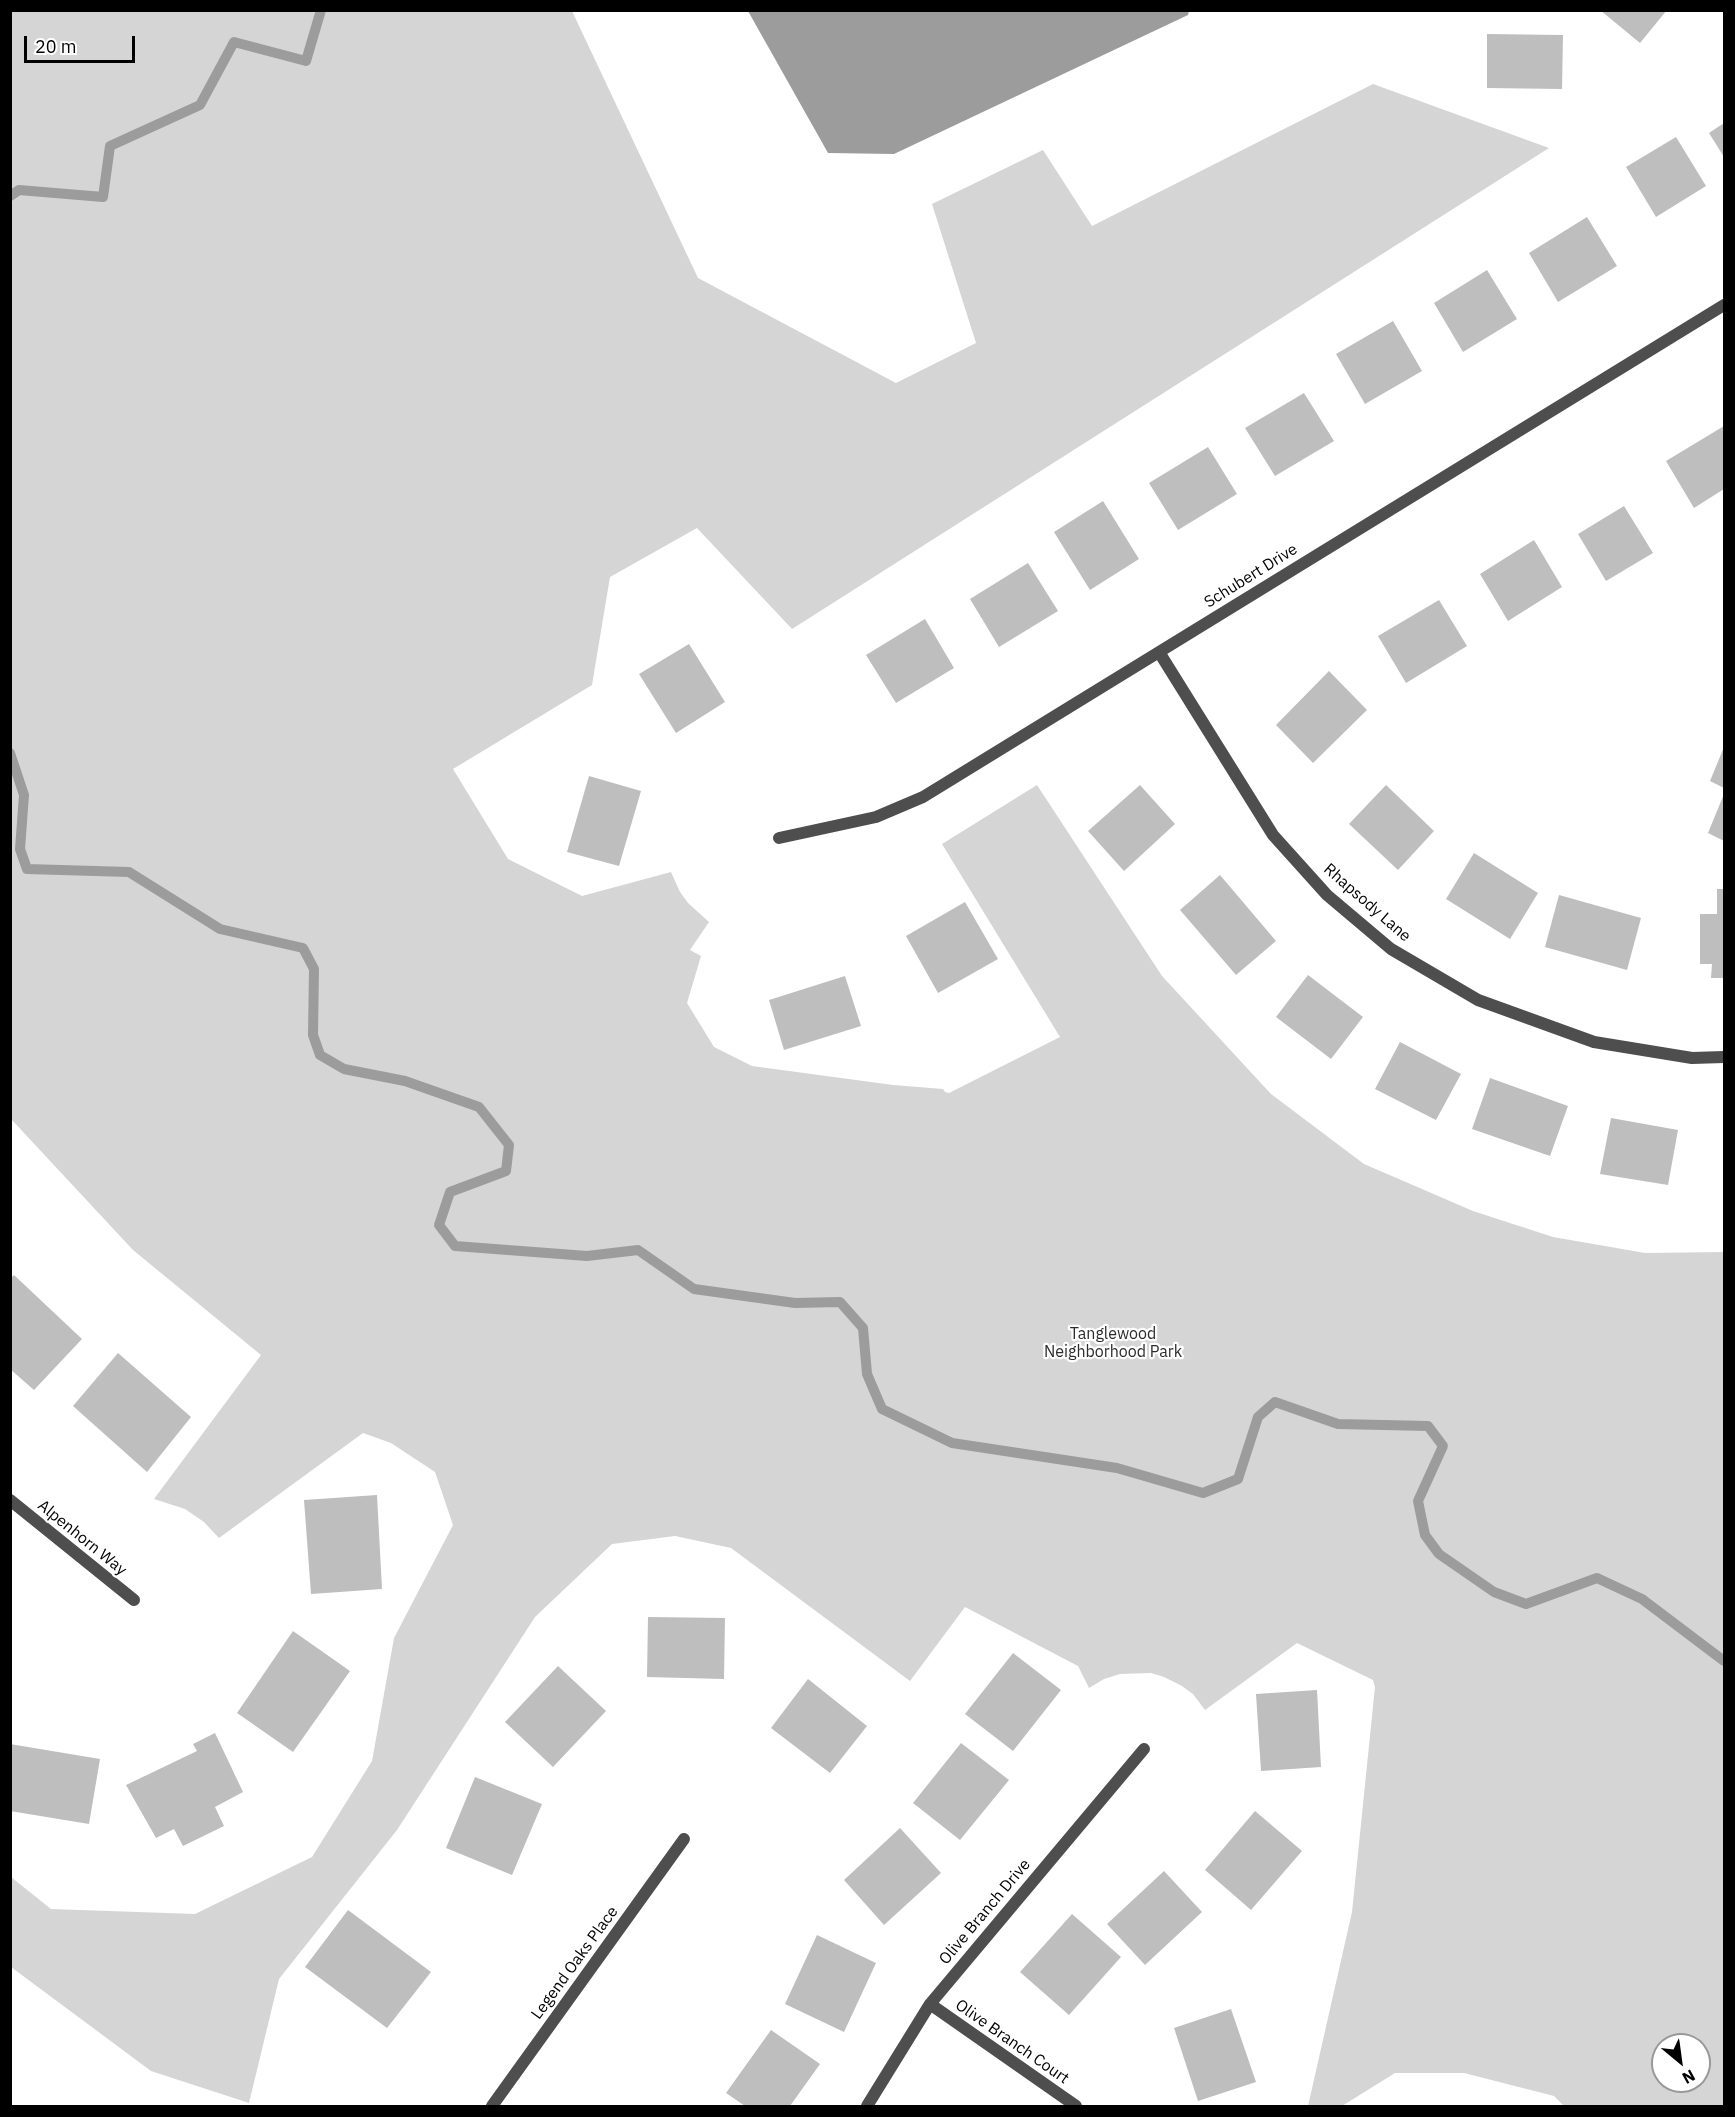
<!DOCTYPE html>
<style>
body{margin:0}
#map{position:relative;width:1735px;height:2117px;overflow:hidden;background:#fff;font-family:"IBM Plex Sans",sans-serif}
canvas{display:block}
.frame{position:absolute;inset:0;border:12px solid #000;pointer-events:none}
.north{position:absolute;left:1651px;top:2033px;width:60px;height:60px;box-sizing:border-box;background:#fff;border:2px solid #999;border-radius:50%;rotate:151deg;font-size:16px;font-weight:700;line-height:24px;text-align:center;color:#000}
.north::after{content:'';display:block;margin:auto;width:21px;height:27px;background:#000;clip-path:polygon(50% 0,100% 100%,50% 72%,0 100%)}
.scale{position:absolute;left:24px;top:36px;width:111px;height:27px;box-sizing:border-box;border:3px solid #000;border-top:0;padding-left:8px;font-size:18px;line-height:21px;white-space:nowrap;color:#000;-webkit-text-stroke:4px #fff;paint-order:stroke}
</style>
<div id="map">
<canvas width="1735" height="2117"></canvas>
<div class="frame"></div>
<div class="north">N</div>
<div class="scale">20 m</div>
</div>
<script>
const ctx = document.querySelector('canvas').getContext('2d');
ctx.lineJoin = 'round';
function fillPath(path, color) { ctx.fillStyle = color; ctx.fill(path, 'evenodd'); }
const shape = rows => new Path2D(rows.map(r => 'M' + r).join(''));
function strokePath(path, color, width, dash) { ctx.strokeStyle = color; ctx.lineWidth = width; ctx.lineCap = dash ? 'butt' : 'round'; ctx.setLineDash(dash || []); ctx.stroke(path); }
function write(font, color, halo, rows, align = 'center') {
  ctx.font = font + ' "IBM Plex Sans",sans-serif'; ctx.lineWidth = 4.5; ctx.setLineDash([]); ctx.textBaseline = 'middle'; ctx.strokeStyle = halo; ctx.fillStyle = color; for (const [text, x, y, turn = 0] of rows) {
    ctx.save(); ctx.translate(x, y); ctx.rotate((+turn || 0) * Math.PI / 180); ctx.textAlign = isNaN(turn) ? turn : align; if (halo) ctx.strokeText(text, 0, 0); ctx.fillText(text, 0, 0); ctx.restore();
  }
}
const green = shape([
 [11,10,572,11,698,278,896,383,976,343,932,204,1043,150,1092,226,1373,84,1549,148,792,629,697,528,610,577,592,685,453,769,508,859,582,896,671,872,680,892,688,903,709,922,690,950,701,956,687,1003,714,1047,752,1066,893,1085,943,1089,945,1092,949,1093,1060,1037,942,844,1037,785,1162,976,1271,1094,1364,1164,1473,1211,1553,1237,1645,1253,1724,1252,1724,2106,1564,2106,1554,2096,1464,2073,1395,2073,1342,2106,1308,2106,1352,1912,1375,1687,1373,1680,1297,1643,1205,1710,1193,1694,1182,1686,1164,1677,1151,1673,1120,1674,1104,1679,1089,1688,1078,1666,965,1607,910,1681,731,1548,675,1536,612,1544,535,1617,397,1830,279,1979,249,2103,151,2071,11,1967,11,1877,51,1909,195,1914,312,1857,372,1761,394,1638,453,1525,435,1472,391,1443,363,1433,219,1538,204,1522,185,1509,154,1499,261,1355,133,1250,11,1119],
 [1663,2045,1699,2045,1699,2081,1663,2081]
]);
const water = shape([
 [748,11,1189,11,1188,15,894,154,828,153]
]);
const stream = shape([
 [10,196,19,190,103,197,110,146,200,105,234,42,306,61,321,10],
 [10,753,24,795,20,849,27,869,129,872,220,929,303,948,314,969,313,1035,320,1055,344,1069,405,1081,479,1107,509,1145,506,1171,450,1192,439,1225,455,1246,587,1256,638,1250,694,1289,795,1303,840,1302,863,1328,867,1374,882,1409,952,1443,1117,1468,1203,1493,1238,1479,1258,1417,1275,1402,1338,1424,1428,1426,1443,1446,1418,1501,1425,1535,1439,1554,1494,1592,1526,1604,1597,1578,1642,1599,1724,1661]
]);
const building = shape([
 [1600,10,1667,10,1640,43],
 [1487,34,1563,35,1562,89,1487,88],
 [1724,123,1724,157,1709,133],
 [1676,137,1706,186,1656,217,1626,167],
 [1587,217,1617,266,1558,302,1529,253],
 [1487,270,1517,319,1463,352,1434,303],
 [1393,321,1422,371,1365,404,1336,354],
 [1304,393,1334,441,1275,476,1245,428],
 [1724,426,1724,489,1694,508,1666,461],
 [1208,447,1237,494,1178,530,1149,483],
 [1103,501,1139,559,1090,590,1054,532],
 [1624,506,1653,553,1606,581,1578,534],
 [1534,540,1562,587,1508,621,1480,574],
 [1028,563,1058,611,999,647,970,599],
 [1439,600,1467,646,1406,683,1378,636],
 [925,619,954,668,896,703,866,655],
 [689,644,725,702,676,733,639,674],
 [1329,671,1367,710,1313,763,1276,725],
 [1724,747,1724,788,1710,781],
 [589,776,641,791,619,866,567,852],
 [1140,785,1175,824,1124,871,1088,831],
 [1386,785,1434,831,1398,870,1349,824],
 [1724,794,1724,841,1708,833],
 [1474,853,1538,893,1510,939,1446,899],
 [1220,875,1276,941,1236,975,1180,910],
 [1717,889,1724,889,1724,978,1711,978,1712,964,1700,964,1700,914,1717,914],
 [1559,895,1641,918,1627,970,1545,947],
 [965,902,998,959,938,993,906,936],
 [1308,975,1363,1017,1331,1059,1276,1017],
 [845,976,861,1026,784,1050,769,1000],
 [1400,1042,1461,1074,1436,1120,1375,1089],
 [1490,1078,1568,1106,1550,1156,1472,1129],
 [1611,1118,1678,1130,1668,1185,1600,1174],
 [14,1275,82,1339,34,1390,10,1369,10,1279],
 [118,1353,191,1417,147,1472,73,1406],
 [377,1495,382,1589,311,1594,304,1500],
 [648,1617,725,1618,724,1679,647,1677],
 [293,1631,350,1671,293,1752,237,1713],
 [1013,1653,1061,1690,1013,1751,965,1714],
 [558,1666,606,1711,553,1767,505,1722],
 [808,1679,867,1726,830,1773,771,1728],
 [1317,1690,1321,1767,1261,1771,1256,1694],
 [215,1733,243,1792,215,1807,224,1826,183,1846,174,1829,156,1838,126,1785,197,1751,193,1744],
 [961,1743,1009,1780,960,1840,913,1803],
 [10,1744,100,1759,89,1824,10,1811],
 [475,1777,542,1804,512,1875,446,1848],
 [1255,1811,1302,1851,1251,1910,1205,1870],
 [900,1828,941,1873,884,1925,844,1880],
 [1164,1871,1202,1912,1145,1965,1107,1924],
 [348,1910,431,1972,387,2028,305,1967],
 [1072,1914,1121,1957,1069,2015,1020,1972],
 [817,1935,876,1963,844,2032,785,2004],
 [1231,2009,1256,2082,1198,2101,1174,2028],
 [771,2030,820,2064,790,2106,745,2106,726,2093]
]);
const street = shape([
 [1159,652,1273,835,1327,895,1391,949,1478,1000,1594,1042,1692,1058,1724,1057],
 [779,838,876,817,923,797,1724,305],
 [10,1500,134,1600],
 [930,2004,1076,2106],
 [492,2106,684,1839],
 [867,2106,930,2004,1144,1749]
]);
const streetNames = [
 ["Schubert Drive",1251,576,-32],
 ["Rhapsody Lane",1367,903,41],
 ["Alpenhorn Way",82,1538,39],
 ["Olive Branch Drive",985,1912,-50],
 ["Legend Oaks Place",575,1963,-54],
 ["Olive Branch Court",1012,2042,35]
];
const parkNames = [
 ["Tanglewood",1113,1334],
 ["Neighborhood Park",1113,1352]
];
fillPath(green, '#d5d5d5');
fillPath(water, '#9c9c9c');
strokePath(stream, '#9c9c9c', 10);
fillPath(building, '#bebebe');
strokePath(street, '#4e4e4e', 12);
write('16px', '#000', '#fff', streetNames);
write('16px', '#2c2c2c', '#fff', parkNames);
</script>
